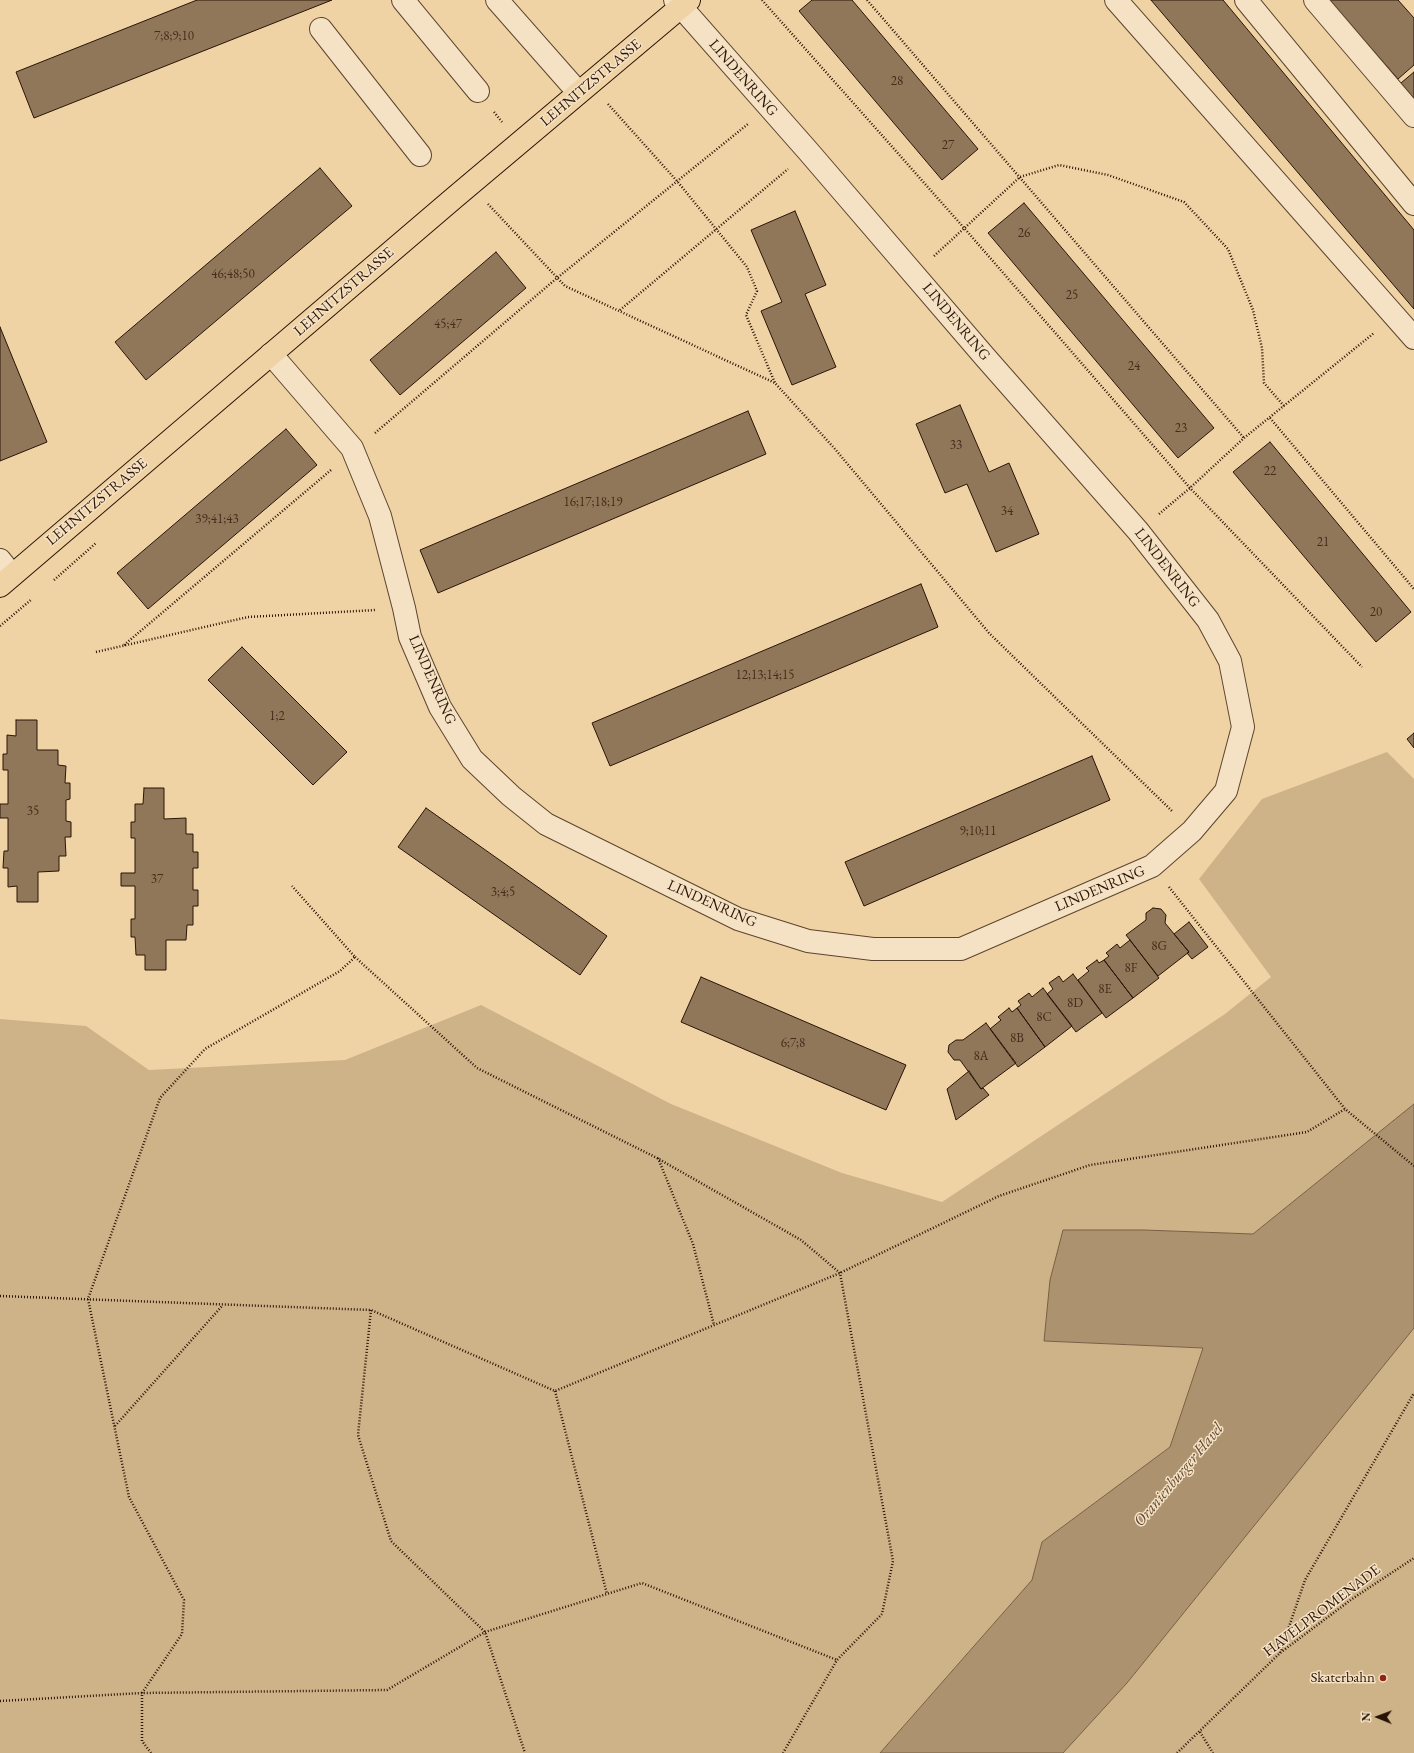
<!DOCTYPE html>
<style>
body{margin:0}
#map{position:relative;width:1414px;height:1753px;overflow:hidden;background:#f0d3a4;font-family:"EB Garamond",serif}
canvas{display:block}
.north{position:absolute;left:1358px;top:1697px;width:40px;height:40px;-webkit-text-stroke:3px #f5e2c4;paint-order:stroke;rotate:271deg;font-size:11px;font-weight:700;line-height:16px;text-align:center;color:#2a1407}
.north::after{content:'';display:block;margin:auto;width:14px;height:18px;background:#2a1407;clip-path:polygon(50% 0,100% 100%,50% 72%,0 100%)}
</style>
<div id="map">
<canvas width="1414" height="1753"></canvas>
<div class="north">N</div>
</div>
<script>
const ctx = document.querySelector('canvas').getContext('2d');
ctx.lineJoin = 'round';
function fillPath(path, color) { ctx.fillStyle = color; ctx.fill(path, 'evenodd'); }
const shape = rows => new Path2D(rows.map(r => 'M' + r).join(''));
function strokePath(path, color, width, dash) { ctx.strokeStyle = color; ctx.lineWidth = width; ctx.lineCap = dash ? 'butt' : 'round'; ctx.setLineDash(dash || []); ctx.stroke(path); }
function write(font, color, halo, rows, align = 'center') {
  ctx.font = font + ' "EB Garamond",serif'; ctx.lineWidth = 3; ctx.setLineDash([]); ctx.textBaseline = 'middle'; ctx.strokeStyle = halo; ctx.fillStyle = color; for (const [text, x, y, turn = 0] of rows) {
    ctx.save(); ctx.translate(x, y); ctx.rotate((+turn || 0) * Math.PI / 180); ctx.textAlign = isNaN(turn) ? turn : align; if (halo) ctx.strokeText(text, 0, 0); ctx.fillText(text, 0, 0); ctx.restore();
  }
}
const green = shape([
 [1387,752,1414,779,1414,1104,1253,1234,1144,1230,1044,1341,1203,1348,1170,1447,1042,1542,1032,1580,880,1753,0,1753,0,1019,86,1026,149,1070,345,1060,481,1005,671,1104,842,1173,942,1202,1225,1014,1271,977,1199,879,1262,799],
 [1414,1328,1414,1753,1063,1753,1127,1683]
]);
const water = shape([
 [1414,1104,1414,1328,1127,1683,1063,1753,880,1753,1032,1580,1042,1542,1170,1447,1203,1348,1044,1341,1050,1280,1063,1230,1144,1230,1253,1234,1414,1104]
]);
const building = shape([
 [197,0,332,0,34,118,16,72,197,0],
 [812,0,852,0,978,149,942,180,799,11,812,0],
 [1151,0,1223,0,1414,230,1414,309,1151,0],
 [1329,0,1398,0,1414,18,1414,65,1398,79,1329,0],
 [1414,72,1414,99,1401,83,1414,72],
 [320,168,352,206,146,380,115,342,320,168],
 [1024,203,1214,428,1178,458,988,233,1024,203],
 [795,211,826,285,805,294,836,367,792,385,761,311,782,302,751,230,795,211],
 [496,252,526,288,400,395,370,360,496,252],
 [0,327,47,442,0,461,0,327],
 [960,405,989,472,1009,463,1039,534,996,552,967,484,945,493,916,424,960,405],
 [748,411,766,454,438,593,420,550,748,411],
 [286,429,317,465,148,609,117,573,286,429],
 [1270,442,1411,612,1376,642,1233,472,1270,442],
 [921,584,938,627,610,766,592,723,921,584],
 [242,647,347,752,313,785,208,680,242,647],
 [16,720,37,720,37,750,58,750,58,765,66,766,65,783,70,783,70,799,66,800,66,821,71,822,71,837,65,837,66,856,59,856,59,871,38,872,38,902,17,902,17,886,8,887,8,868,3,868,4,851,8,851,8,818,0,818,0,804,8,804,8,770,3,770,3,754,7,754,7,735,16,736,16,720],
 [1414,733,1414,748,1407,739,1414,733],
 [1092,756,1110,800,864,906,845,862,1092,756],
 [144,788,164,788,164,819,186,818,186,834,193,834,193,852,198,852,198,868,193,868,193,890,198,890,198,906,193,906,193,925,187,925,186,940,166,940,166,970,145,970,145,955,136,955,135,937,131,937,131,919,135,919,135,886,121,886,121,873,135,873,135,838,131,838,131,822,135,822,135,804,143,804,144,788],
 [426,808,607,936,580,975,398,847,426,808],
 [1153,908,1161,909,1166,915,1165,923,1189,952,1158,976,1126,935,1146,920,1146,913,1153,908],
 [1189,922,1208,947,1192,959,1187,953,1189,952,1174,934,1189,922],
 [1130,940,1159,978,1133,998,1104,960,1109,956,1106,953,1117,944,1120,948,1130,940],
 [1097,960,1099,963,1104,960,1133,998,1106,1018,1078,980,1089,971,1086,968,1097,960],
 [1073,974,1102,1013,1076,1032,1047,994,1053,989,1049,983,1059,976,1063,982,1073,974],
 [701,977,906,1065,886,1110,681,1022,701,977],
 [1043,988,1072,1026,1045,1047,1017,1008,1021,1005,1018,1001,1029,993,1032,997,1043,988],
 [1009,1008,1012,1012,1017,1008,1045,1047,1018,1067,990,1029,1001,1020,998,1017,1009,1008],
 [986,1023,1016,1063,981,1089,960,1060,954,1060,948,1052,949,1045,956,1040,963,1040,986,1023],
 [969,1071,981,1089,983,1088,989,1095,956,1120,947,1089,969,1071]
]);
const path = shape([
 [762,0,965,229,1190,488,1362,667],
 [867,0,1244,438],
 [608,104,677,181,747,267,757,291,746,315,775,383],
 [494,112,502,122],
 [488,204,565,286,775,383,835,449,989,633,1173,812],
 [934,256,1020,177,1059,165,1108,175,1184,202,1228,249,1253,310,1262,348,1264,383,1284,406],
 [620,310,788,169],
 [1270,418,1414,589],
 [375,433,557,278,748,124],
 [1159,514,1190,488,1244,438,1374,333],
 [54,580,96,543],
 [0,626,32,599],
 [124,645,331,470],
 [96,652,248,617,376,610],
 [1169,887,1345,1109,1414,1166],
 [355,957,477,1068,657,1158,801,1240,840,1273,893,1561,882,1614,837,1660,783,1753],
 [658,1158,693,1244,714,1325],
 [0,1296,371,1310,555,1391,840,1273,999,1196,1090,1165,1307,1132,1345,1109],
 [371,1310,358,1435,391,1541,485,1632,525,1753],
 [555,1391,607,1594],
 [115,1426,222,1306],
 [1280,1653,1305,1580,1414,1393],
 [0,1701,142,1693,387,1690,485,1632,642,1583,837,1660],
 [1200,1732,1213,1753],
 [151,1753,142,1741,142,1693,182,1634,184,1600,129,1497,88,1299,160,1098,205,1049,340,971,355,957,292,886],
 [1177,1753,1280,1653,1352,1599,1414,1558]
]);
const minor = shape([
 [403,0,478,91],
 [497,0,578,92],
 [1116,0,1414,338],
 [1246,0,1414,204],
 [1315,0,1414,116],
 [321,29,420,155],
 [271,354,352,448,380,516,404,608,410,637,440,707,472,759,511,796,546,824,738,919,808,941,873,949,961,949,1152,866,1192,831,1226,791,1243,727,1230,661,1208,620,1138,531,985,357,808,151,675,0],
 [0,560,12,575]
]);
const major = shape([
 [0,586,454,198,689,0]
]);
const markers = [
 [1383,1678,4,"#8f2418"]
];
const numberNames = [
 ["7;8;9;10",174,36],
 ["28",897,81],
 ["27",948,145],
 ["26",1024,233],
 ["46;48;50",233,274],
 ["25",1072,295],
 ["45;47",448,324],
 ["24",1134,366],
 ["23",1181,428],
 ["33",956,445],
 ["22",1270,471],
 ["16;17;18;19",593,502],
 ["34",1007,511],
 ["39;41;43",217,519],
 ["21",1323,542],
 ["20",1376,612],
 ["12;13;14;15",765,675],
 ["1;2",277,716],
 ["35",33,811],
 ["9;10;11",978,831],
 ["37",157,879],
 ["3;4;5",503,892],
 ["8G",1159,946],
 ["8F",1131,968],
 ["8E",1105,989],
 ["8D",1075,1003],
 ["8C",1044,1017],
 ["8B",1017,1038],
 ["6;7;8",793,1043],
 ["8A",981,1056]
];
const streetNames = [
 ["LINDENRING",743,78,49],
 ["LEHNITZSTRASSE",591,83,-40],
 ["LEHNITZSTRASSE",344,292,-41],
 ["LINDENRING",956,322,50],
 ["LEHNITZSTRASSE",97,502,-40],
 ["LINDENRING",1167,568,52],
 ["LINDENRING",432,680,66],
 ["LINDENRING",1100,889,-23],
 ["LINDENRING",712,904,24],
 ["HAVELPROMENADE",1322,1611,-37]
];
const poiNames = [
 ["Skaterbahn",1375,1678]
];
const waterNames = [
 ["Oranienburger Havel",1179,1475,-50]
];
fillPath(green, '#ceb389');
fillPath(water, '#ad926f');
strokePath(water, '#796045', 1);
fillPath(building, '#917759');
strokePath(building, '#2a1407', 1);
strokePath(minor, '#5c442e', 24);
strokePath(major, '#2a1407', 24);
strokePath(path, '#2a1407', 2.5, [1, 2]);
strokePath(minor, '#f5e2c4', 22);
strokePath(major, '#f0d3a4', 22);
for (const [x, y, r, color] of markers) { const dot = new Path2D(); dot.arc(x, y, r, 0, 2 * Math.PI); ctx.fillStyle = color; ctx.fill(dot); strokePath(dot, '#f5e2c4', 1.5); }
write('13px', '#442d1c', null, numberNames);
write('15px', '#2a1407', '#f5e2c4', streetNames);
write('15px', '#2a1407', '#f5e2c4', poiNames, 'right');
write('italic 16px', '#5e4631', '#f5e2c4', waterNames);
</script>
